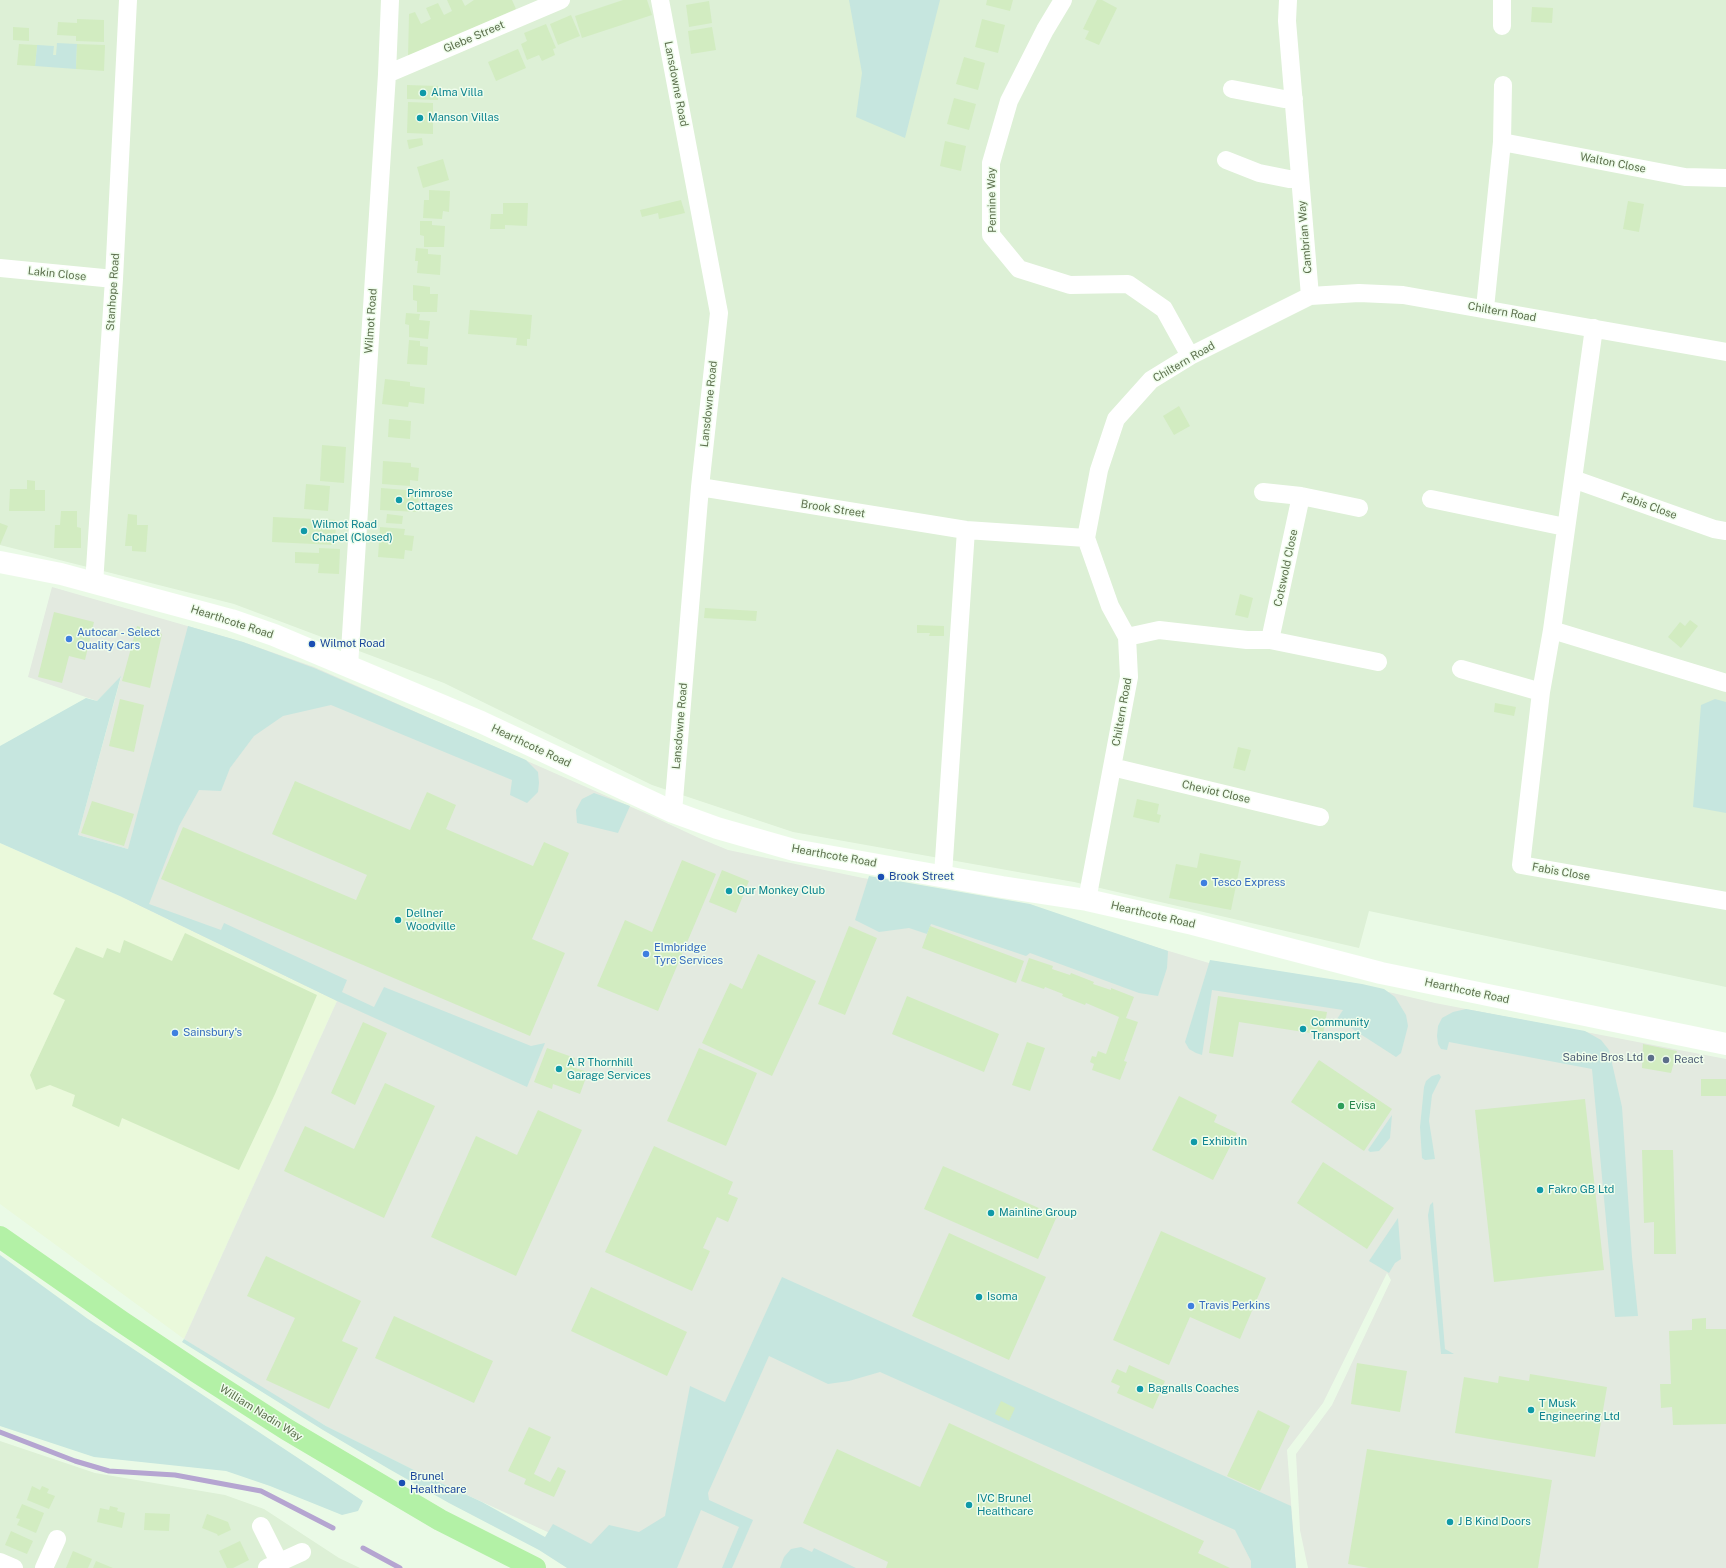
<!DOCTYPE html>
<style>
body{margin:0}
canvas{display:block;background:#eafae6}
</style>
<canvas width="1726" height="1568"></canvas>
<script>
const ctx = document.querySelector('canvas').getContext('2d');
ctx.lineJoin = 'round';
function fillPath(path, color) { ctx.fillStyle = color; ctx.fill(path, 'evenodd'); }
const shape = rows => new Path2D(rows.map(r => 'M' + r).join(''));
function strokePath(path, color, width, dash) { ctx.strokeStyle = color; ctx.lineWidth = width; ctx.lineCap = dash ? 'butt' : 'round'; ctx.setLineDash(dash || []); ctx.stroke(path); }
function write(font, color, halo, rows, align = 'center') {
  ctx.font = font + ' "Public Sans",sans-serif'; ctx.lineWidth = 3; ctx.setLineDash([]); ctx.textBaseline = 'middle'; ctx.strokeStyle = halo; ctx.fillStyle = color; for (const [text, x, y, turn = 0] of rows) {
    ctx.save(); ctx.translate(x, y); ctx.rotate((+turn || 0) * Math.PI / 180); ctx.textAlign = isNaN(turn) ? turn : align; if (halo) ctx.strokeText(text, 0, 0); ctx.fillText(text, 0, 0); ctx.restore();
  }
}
const residential = shape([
 [0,0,1726,0,1726,987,1369,911,1359,948,1074,882,793,832,652,785,444,683,234,604,0,545],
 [0,1441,95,1473,225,1495,264,1509,339,1558,360,1568,0,1568]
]);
const commercial = shape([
 [0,843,122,897,337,1001,184,1339,0,1204]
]);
const industrial = shape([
 [52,587,243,642,314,667,645,813,699,838,728,850,863,878,1022,904,1162,949,1209,963,1359,985,1435,1003,1726,1059,1726,1568,1308,1568,1300,1530,1296,1454,1332,1405,1391,1280,1387,1273,1323,1403,1287,1450,1296,1568,626,1568,430,1478,326,1426,256,1385,184,1339,337,1001,122,897,128,849,78,835,121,677,97,701,28,677]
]);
const green = shape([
 [849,0,940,0,905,138,856,117,862,73],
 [57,43,77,44,76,69,35,66,37,45,54,46,53,55,56,55],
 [188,626,243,642,314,668,526,760,538,772,539,783,538,792,527,803,510,795,512,780,331,705,283,716,254,736,230,768,221,791,199,790,179,826,149,904,221,930,224,923,347,980,342,992,374,1007,384,987,531,1046,545,1043,527,1087,337,1001,122,897,0,843,0,746,86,698,97,701,121,676,78,835,128,849],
 [1715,699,1726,702,1726,813,1693,807,1701,705],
 [594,793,630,806,618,833,577,823,576,810,582,799],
 [869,876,1030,904,1168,951,1167,968,1158,996,1139,993,1030,953,1026,956,931,924,927,934,909,928,879,932,855,920],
 [1210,960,1362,984,1384,989,1395,997,1406,1015,1408,1026,1401,1053,1396,1057,1337,1019,1343,1010,1212,990,1202,1055,1196,1053,1189,1049,1185,1042],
 [1466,1009,1585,1031,1601,1040,1609,1050,1622,1107,1632,1257,1638,1316,1615,1317,1592,1069,1449,1042,1447,1050,1441,1049,1438,1044,1437,1036,1438,1026,1442,1018,1453,1012],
 [1439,1074,1441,1077,1432,1095,1429,1121,1435,1159,1425,1160,1422,1158,1420,1127,1424,1087,1426,1081,1432,1076],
 [1392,1115,1390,1138,1379,1151,1370,1152,1368,1150],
 [1433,1202,1445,1349,1454,1354,1441,1354,1428,1215,1430,1205],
 [1398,1218,1401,1259,1395,1263,1389,1273,1369,1261],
 [0,1255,88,1319,363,1501,358,1511,342,1515,270,1486,226,1471,94,1457,0,1426],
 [782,1277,1291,1506,1296,1568,1251,1568,1251,1561,1235,1530,880,1372,849,1381,828,1384,769,1356,708,1493,709,1500,753,1520,732,1568,722,1568,739,1527,701,1510,677,1568,567,1568,539,1550,449,1503,389,1469,323,1430,182,1342,184,1339,326,1426,430,1478,482,1502,545,1537,553,1524,591,1544,609,1525,639,1532,665,1516,690,1386,725,1402],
 [801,1547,812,1552,814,1548,856,1568,780,1568,784,1557,791,1549]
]);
const stream = shape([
 [0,1432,75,1461,109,1471,175,1475,261,1491,333,1528],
 [363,1548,400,1568]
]);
const building = shape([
 [447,0,462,0,465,6,474,0,512,0,516,9,408,57,409,14,415,12,421,24,431,19,426,8,438,3,444,15,452,11],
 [623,0,647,0,652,15,582,38,575,16],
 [987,0,1013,0,1010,11,986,5],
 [1097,0,1102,0,1117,8,1099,45,1085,39,1089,31,1083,29],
 [709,1,712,23,689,27,686,5],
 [1532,7,1553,8,1552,23,1531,22],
 [571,15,580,36,558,45,550,24],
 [77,19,104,20,104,42,76,41,76,36,57,35,58,22,77,23],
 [982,19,1005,25,998,53,975,47],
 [546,24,556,48,553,49,555,55,542,61,539,55,527,60,521,44,527,41,524,33],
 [13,27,29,28,29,41,13,40],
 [712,27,716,50,691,54,688,31],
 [19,44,37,45,35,66,17,65],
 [77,44,105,45,104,71,76,69],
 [518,49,526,68,496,81,488,62],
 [964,57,985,63,978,90,956,84],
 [407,85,438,86,438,100,407,99],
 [954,98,976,104,969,130,947,124],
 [408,102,433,103,433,134,407,133],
 [422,138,423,145,409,149,407,140],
 [945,141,966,146,961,171,940,166],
 [443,159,449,180,423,188,417,167],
 [429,190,450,191,449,212,443,211,442,219,423,218,424,200,429,200],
 [681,200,685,213,659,219,658,213,642,217,640,210],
 [1628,201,1644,204,1639,232,1623,229],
 [503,203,528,203,527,226,505,225,505,229,490,229,491,214,503,214],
 [420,221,432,221,432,225,445,226,444,247,424,247,424,236,420,235],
 [416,248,428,249,428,254,441,255,440,275,417,273,418,261,415,261],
 [413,285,430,287,430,294,438,294,437,312,417,312,417,301,413,300],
 [470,310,532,315,530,339,527,339,527,346,516,345,517,338,468,334],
 [406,313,420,314,419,320,430,321,428,339,409,337,409,325,405,324],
 [409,340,420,341,420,346,428,347,427,365,407,364],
 [385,379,410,382,410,386,425,388,424,404,409,402,408,407,382,404],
 [1179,406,1190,426,1174,435,1163,416],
 [389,419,411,421,410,439,388,437],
 [322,445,346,447,344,483,320,481],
 [383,461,411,463,411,467,419,468,418,481,410,480,410,486,382,484],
 [27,480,35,481,35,490,45,490,45,511,9,511,10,489,27,489],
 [306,484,330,486,328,511,304,509],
 [381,488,419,491,418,512,380,510],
 [61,511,77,511,77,527,81,528,81,548,54,548,55,525,60,525],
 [128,514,137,515,137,525,148,525,146,552,132,551,132,546,125,546],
 [387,514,403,516,402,524,386,523],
 [273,517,336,520,335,545,272,542],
 [0,523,8,526,0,545],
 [380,527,405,529,404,535,414,536,412,551,405,550,404,559,378,557],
 [319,548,340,549,339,574,318,573,319,564,295,563,295,552,319,553],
 [1240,594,1253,598,1248,618,1235,615],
 [705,608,757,611,756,621,704,618],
 [54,612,94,622,85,660,69,656,62,683,38,677],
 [1690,620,1698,626,1681,648,1668,637,1680,622,1685,626],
 [917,625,944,626,944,636,929,636,930,633,917,633],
 [137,626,162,634,150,688,122,681],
 [120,699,144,705,134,752,109,746],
 [1495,703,1516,707,1514,716,1494,712],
 [1238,747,1251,750,1245,771,1233,768],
 [295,781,410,830,427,792,456,805,446,829,533,866,544,842,569,853,532,939,565,953,530,1036,161,879,183,827,356,900,367,875,272,834],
 [1137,799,1159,804,1157,814,1161,815,1159,823,1133,817],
 [92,801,134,814,124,846,81,833],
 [1200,853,1241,861,1231,910,1169,898,1176,864,1197,868],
 [682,860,716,874,658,1011,597,986,625,920,652,932],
 [722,870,749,881,736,913,709,902],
 [849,926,877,938,845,1015,818,1004],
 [930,926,1024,961,1016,983,922,948],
 [185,933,317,995,275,1094,239,1170,122,1118,119,1127,72,1106,75,1095,50,1085,36,1090,30,1075,65,1000,53,994,76,947,103,958,107,948,120,953,124,940,172,961],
 [758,954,816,981,772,1076,702,1043,730,983,742,989],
 [1029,958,1053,966,1052,969,1070,975,1071,973,1094,982,1093,984,1111,990,1111,988,1134,997,1126,1018,1138,1022,1124,1061,1127,1062,1120,1080,1092,1070,1094,1064,1090,1062,1092,1056,1096,1057,1098,1051,1106,1054,1119,1017,1086,1003,1085,1005,1062,996,1063,994,1045,987,1044,989,1021,981],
 [907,996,999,1034,984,1072,892,1034],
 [1218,996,1327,1012,1323,1035,1239,1022,1233,1057,1209,1053],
 [363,1022,387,1033,355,1105,331,1093],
 [1027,1042,1045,1048,1030,1091,1012,1085],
 [1643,1044,1677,1051,1671,1073,1642,1068],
 [547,1048,575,1058,572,1067,588,1072,580,1094,553,1084,552,1089,534,1082],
 [699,1048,757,1073,726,1146,667,1121],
 [1319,1060,1392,1109,1364,1151,1291,1102],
 [1701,1079,1726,1079,1726,1096,1701,1096],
 [385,1083,435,1106,384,1218,284,1171,305,1126,354,1149],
 [1179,1096,1217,1115,1214,1122,1237,1133,1213,1180,1152,1150],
 [1585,1099,1604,1270,1494,1282,1475,1110],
 [538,1110,582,1130,516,1276,431,1237,476,1136,517,1155],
 [654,1146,733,1182,728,1194,738,1198,728,1222,717,1217,703,1248,710,1251,692,1291,605,1252],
 [1642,1150,1673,1150,1676,1254,1654,1254,1654,1222,1644,1223],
 [1323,1162,1394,1208,1367,1249,1297,1203],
 [943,1166,1057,1216,1038,1259,924,1209],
 [1161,1231,1266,1278,1240,1339,1190,1317,1169,1365,1113,1340],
 [949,1233,1046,1277,1009,1360,912,1316],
 [266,1256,361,1301,342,1341,358,1348,329,1409,266,1380,295,1318,247,1296],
 [591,1287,687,1332,667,1376,571,1331],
 [394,1316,493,1361,474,1403,375,1358],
 [1706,1318,1706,1329,1726,1329,1726,1424,1673,1425,1672,1407,1661,1408,1660,1384,1671,1384,1669,1331,1692,1330,1692,1319],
 [1357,1363,1407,1371,1400,1412,1351,1404],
 [1129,1365,1165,1381,1153,1409,1117,1393,1120,1386,1111,1382,1117,1369,1126,1373],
 [1530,1374,1607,1387,1595,1457,1455,1433,1464,1377,1498,1383,1499,1376,1529,1381],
 [1001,1401,1015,1408,1009,1421,995,1414],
 [1258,1410,1290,1426,1260,1491,1227,1476],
 [949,1423,1204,1541,1198,1553,1230,1568,886,1568,888,1562,803,1523,837,1449,920,1487],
 [529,1427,551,1437,534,1474,550,1482,558,1467,566,1471,554,1497,524,1484,526,1479,508,1471],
 [1367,1449,1552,1480,1538,1568,1369,1568,1348,1564],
 [32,1486,40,1490,42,1486,49,1489,47,1493,55,1496,49,1509,27,1500],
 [22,1504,44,1513,36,1533,17,1525,20,1519,16,1518],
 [110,1506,118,1508,117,1511,125,1513,122,1528,97,1522,100,1508,109,1510],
 [145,1513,170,1514,169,1531,144,1530],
 [207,1514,228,1522,231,1530,218,1536,217,1534,202,1528],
 [11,1531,33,1541,27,1554,5,1545],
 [240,1541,249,1560,233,1568,227,1568,219,1551],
 [73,1551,92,1559,88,1568,66,1568],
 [96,1561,113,1568,93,1568]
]);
const minor = shape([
 [660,0,719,313,700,487,673,812],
 [1063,0,1045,30,1009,101,991,163,991,235,1019,269,1070,285,1128,284,1164,309,1190,356],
 [1288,0,1287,21,1310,296],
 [1502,26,1502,0],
 [387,74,561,0],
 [1232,89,1284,99,1294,99],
 [1502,142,1503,85],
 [1226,160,1259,173,1289,179,1300,178],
 [0,268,114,279],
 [1485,308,1502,142,1685,177,1726,178],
 [1594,328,1552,630,1541,692,1521,865,1726,901],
 [1573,479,1714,529,1726,531],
 [700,487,966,530,1086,538],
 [1263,492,1301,496,1359,508],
 [1431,499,1565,527],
 [94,584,114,279,128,0],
 [1552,630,1726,683],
 [1127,637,1159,630,1247,640,1270,640,1301,496],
 [1270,640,1378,662],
 [349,666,387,74,390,0],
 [1461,669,1541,692],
 [1112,767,1320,817],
 [943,875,966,530],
 [1087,900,1129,677,1127,637,1110,606,1086,538,1099,470,1116,419,1151,380,1190,356,1310,296,1359,293,1403,295,1726,352],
 [261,1526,279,1562],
 [0,1562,14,1568],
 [44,1568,57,1539],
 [267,1568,302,1552]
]);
const tertiary = shape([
 [0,562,61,574,231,620,274,635,481,722,673,812,717,828,794,850,1002,887,1087,900,1193,924,1381,973,1726,1044]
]);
const primary = shape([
 [0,1237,122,1322,197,1372,286,1429,440,1520,535,1568]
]);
const markers = [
 [423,93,4,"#0f9aa8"],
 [420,118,4,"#0f9aa8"],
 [399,500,4,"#0f9aa8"],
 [304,531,4,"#0f9aa8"],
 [69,639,4,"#3f7fe0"],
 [312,644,4,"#1a4fb4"],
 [881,877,4,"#1a4fb4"],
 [1204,883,4,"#3f7fe0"],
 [729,891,4,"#0f9aa8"],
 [398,920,4,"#0f9aa8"],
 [646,954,4,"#3f7fe0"],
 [1303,1029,4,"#0f9aa8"],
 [175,1033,4,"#3f7fe0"],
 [1651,1058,4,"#5c6f8a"],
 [1666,1060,4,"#5c6f8a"],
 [559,1069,4,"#0f9aa8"],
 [1341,1106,4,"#2e9e5b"],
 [1194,1142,4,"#0f9aa8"],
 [1540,1190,4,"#0f9aa8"],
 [991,1213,4,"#0f9aa8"],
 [979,1297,4,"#0f9aa8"],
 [1191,1306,4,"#3f7fe0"],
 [1140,1389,4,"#0f9aa8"],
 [1531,1410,4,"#0f9aa8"],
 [402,1483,4,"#1a4fb4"],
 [969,1505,4,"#0f9aa8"],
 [1450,1522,4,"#0f9aa8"]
];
const streetNames = [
 ["Glebe Street",474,37,-23],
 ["Lansdowne Road",676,84,79],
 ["Walton Close",1613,163,11],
 ["Pennine Way",992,200,-91],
 ["Cambrian Way",1305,237,-95],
 ["Lakin Close",57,274,6],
 ["Stanhope Road",113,292,-86],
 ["Chiltern Road",1502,312,10],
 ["Wilmot Road",371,321,-86],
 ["Chiltern Road",1184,362,-30],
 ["Lansdowne Road",709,404,-84],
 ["Fabis Close",1649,506,20],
 ["Brook Street",833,509,9],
 ["Cotswold Close",1286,568,-78],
 ["Hearthcote Road",232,622,18],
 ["Chiltern Road",1122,712,-80],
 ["Lansdowne Road",680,726,-85],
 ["Hearthcote Road",531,746,25],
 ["Cheviot Close",1216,792,13],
 ["Hearthcote Road",834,856,10],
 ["Fabis Close",1561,872,10],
 ["Hearthcote Road",1153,915,13],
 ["Hearthcote Road",1467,991,12],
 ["William Nadin Way",261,1413,32]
];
const cultureNames = [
 ["Alma Villa",431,93],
 ["Manson Villas",428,118],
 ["Primrose",407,494],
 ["Cottages",407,507],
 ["Wilmot Road",312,525],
 ["Chapel (Closed)",312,538],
 ["Our Monkey Club",737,891],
 ["Dellner",406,914],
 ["Woodville",406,927],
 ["Community",1311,1023],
 ["Transport",1311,1036],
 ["A R Thornhill",567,1063],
 ["Garage Services",567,1076],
 ["ExhibitIn",1202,1142],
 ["Fakro GB Ltd",1548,1190],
 ["Mainline Group",999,1213],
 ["Isoma",987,1297],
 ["Bagnalls Coaches",1148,1389],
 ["T Musk",1539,1404],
 ["Engineering Ltd",1539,1417],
 ["IVC Brunel",977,1499],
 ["Healthcare",977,1512],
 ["J B Kind Doors",1458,1522]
];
const shopNames = [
 ["Autocar - Select",77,633],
 ["Quality Cars",77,646],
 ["Tesco Express",1212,883],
 ["Elmbridge",654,948],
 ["Tyre Services",654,961],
 ["Sainsbury's",183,1033],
 ["Travis Perkins",1199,1306]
];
const transitNames = [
 ["Wilmot Road",320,644],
 ["Brook Street",889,877],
 ["Brunel",410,1477],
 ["Healthcare",410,1490]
];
const serviceNames = [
 ["Sabine Bros Ltd",1643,1058],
 ["React",1674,1060,"left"]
];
const leisureNames = [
 ["Evisa",1349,1106]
];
fillPath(residential, '#ddf0d6');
fillPath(commercial, '#eaf9db');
fillPath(industrial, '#e3eae0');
fillPath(green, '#c6e6df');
strokePath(stream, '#b5a5d1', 5);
fillPath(building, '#d2ecc1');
strokePath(minor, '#fff', 18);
strokePath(tertiary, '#fff', 22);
strokePath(primary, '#b3f1a6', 22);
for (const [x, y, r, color] of markers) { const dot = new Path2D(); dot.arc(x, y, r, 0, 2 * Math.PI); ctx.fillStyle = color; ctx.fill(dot); strokePath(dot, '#effdec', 1.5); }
write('11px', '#5d704e', '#effdec', streetNames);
write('11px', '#0d838f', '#effdec', cultureNames, 'left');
write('11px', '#366cbe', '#effdec', shopNames, 'left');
write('11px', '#164399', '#effdec', transitNames, 'left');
write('11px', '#4e5e75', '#effdec', serviceNames, 'right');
write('11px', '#27864d', '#effdec', leisureNames, 'left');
</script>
